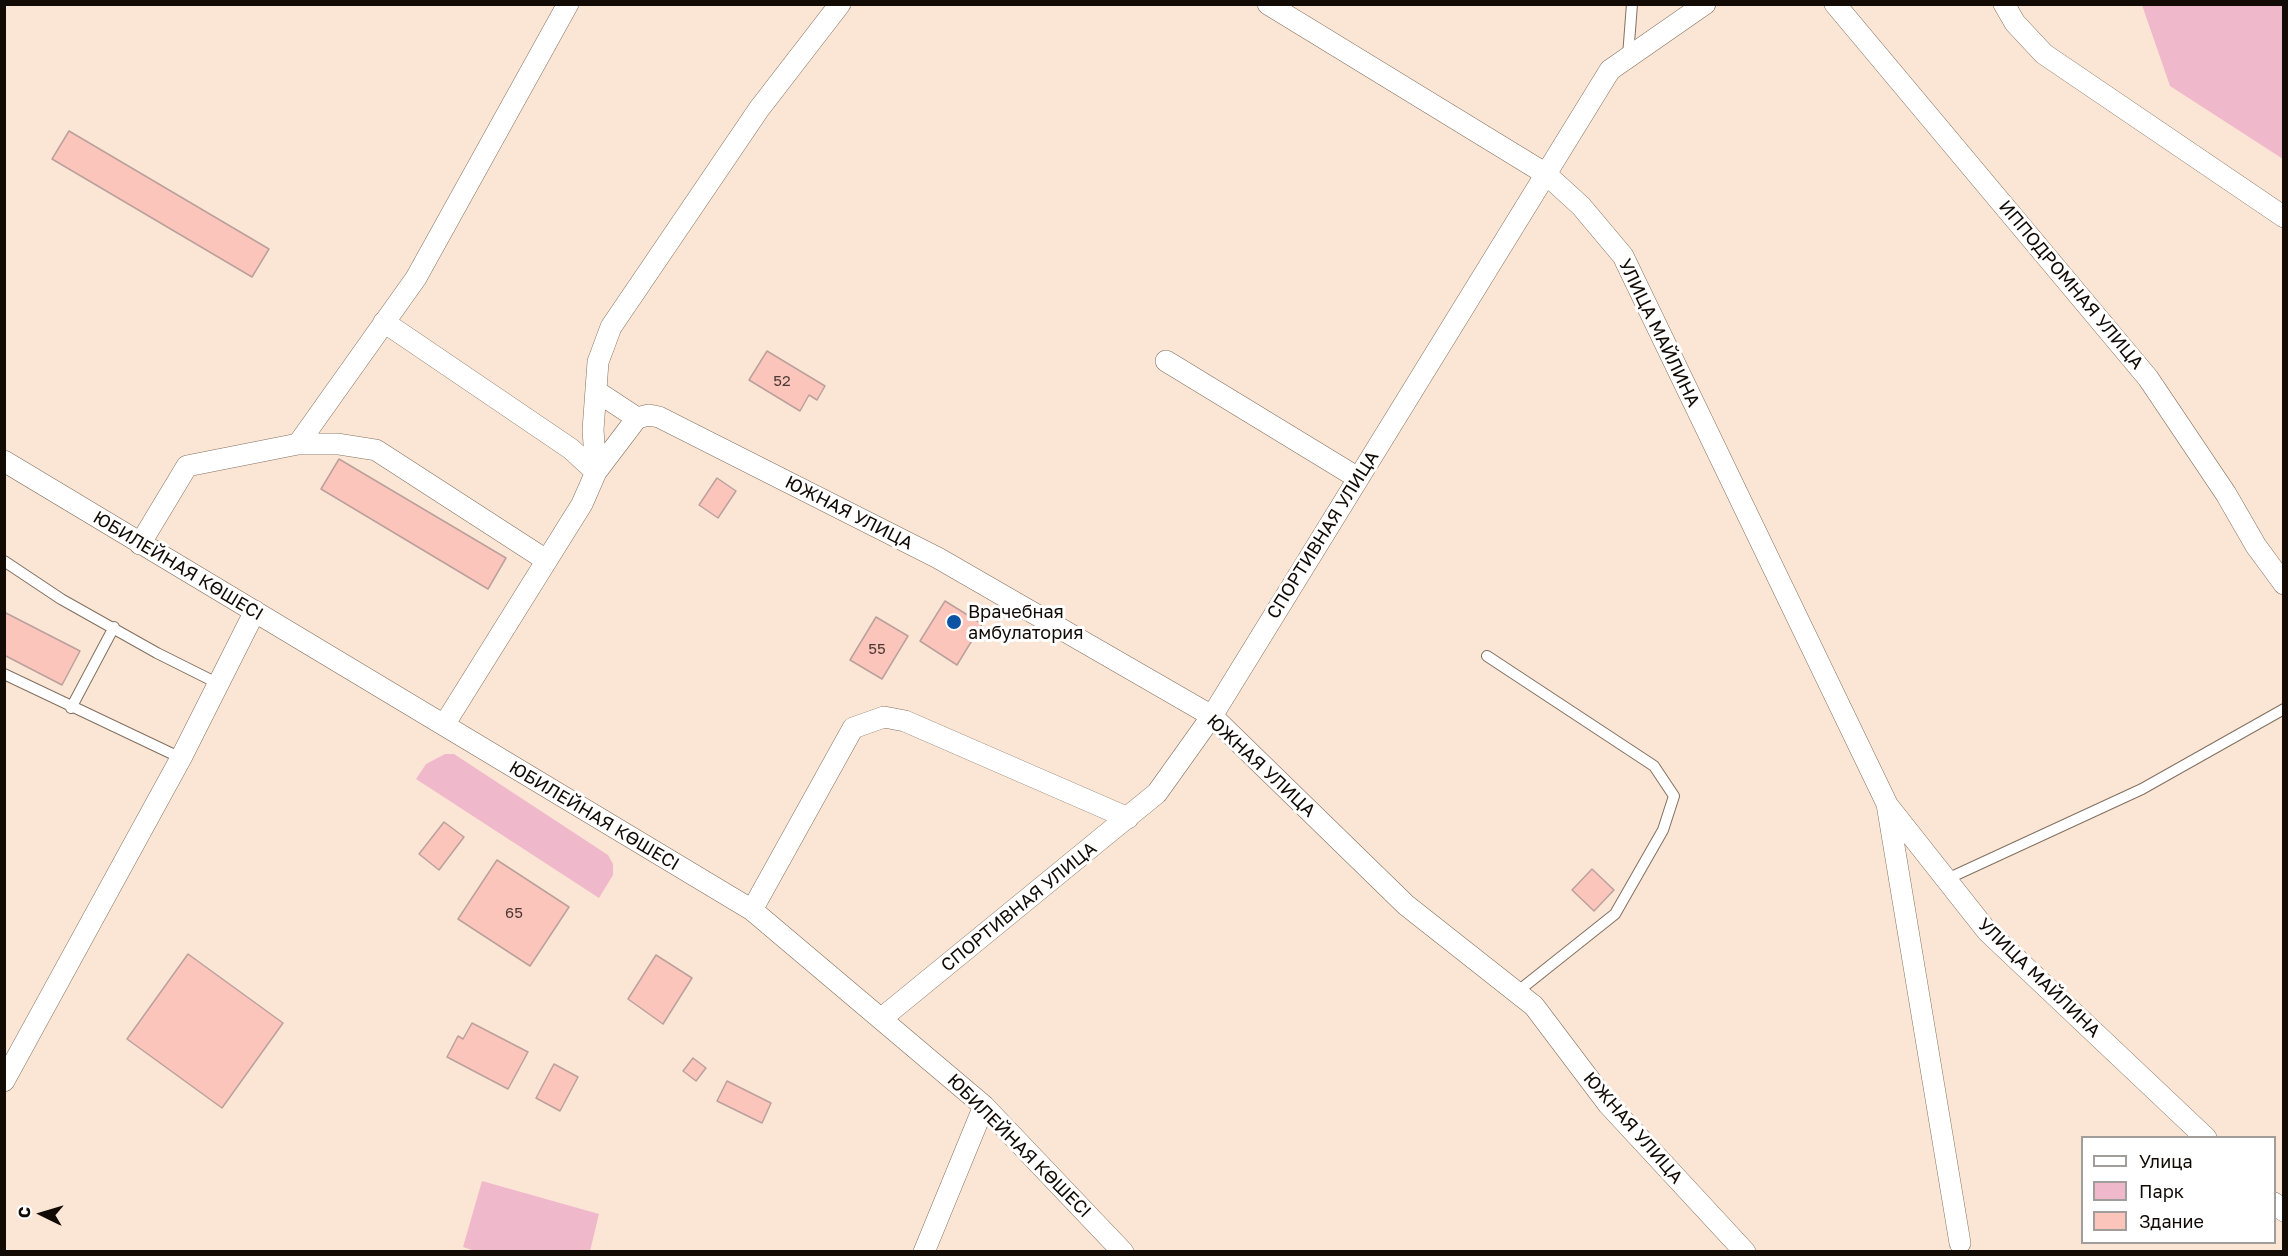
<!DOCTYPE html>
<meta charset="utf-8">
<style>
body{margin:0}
#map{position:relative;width:2288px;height:1256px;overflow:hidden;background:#fbe6d5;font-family:"Golos Text",sans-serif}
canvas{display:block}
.frame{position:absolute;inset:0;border:6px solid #110a05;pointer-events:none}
.legend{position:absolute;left:2081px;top:1136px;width:195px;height:108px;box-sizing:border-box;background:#fff;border:2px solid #a09d9b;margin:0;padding:8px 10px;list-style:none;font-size:18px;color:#110a05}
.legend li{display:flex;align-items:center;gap:12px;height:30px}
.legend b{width:30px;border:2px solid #a09d9b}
.north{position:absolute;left:12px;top:1184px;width:60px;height:60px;-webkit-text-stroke:4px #fff;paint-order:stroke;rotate:275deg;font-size:16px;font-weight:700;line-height:24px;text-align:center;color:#110a05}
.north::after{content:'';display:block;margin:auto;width:21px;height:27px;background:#110a05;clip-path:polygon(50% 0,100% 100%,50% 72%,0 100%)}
</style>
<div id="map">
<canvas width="2288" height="1256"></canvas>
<div class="frame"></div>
<ul class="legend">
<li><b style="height:8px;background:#fff"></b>Улица</li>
<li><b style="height:16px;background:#f0b8cb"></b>Парк</li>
<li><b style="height:16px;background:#fcc5bc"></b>Здание</li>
</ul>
<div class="north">С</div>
</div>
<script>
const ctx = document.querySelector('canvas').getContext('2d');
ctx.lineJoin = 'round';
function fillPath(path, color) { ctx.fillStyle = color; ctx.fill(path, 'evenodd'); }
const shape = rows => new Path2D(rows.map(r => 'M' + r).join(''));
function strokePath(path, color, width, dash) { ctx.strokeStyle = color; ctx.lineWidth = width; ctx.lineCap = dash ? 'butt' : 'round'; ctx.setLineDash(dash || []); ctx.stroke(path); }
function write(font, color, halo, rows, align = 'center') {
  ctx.font = font + ' "Golos Text",sans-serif'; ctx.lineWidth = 6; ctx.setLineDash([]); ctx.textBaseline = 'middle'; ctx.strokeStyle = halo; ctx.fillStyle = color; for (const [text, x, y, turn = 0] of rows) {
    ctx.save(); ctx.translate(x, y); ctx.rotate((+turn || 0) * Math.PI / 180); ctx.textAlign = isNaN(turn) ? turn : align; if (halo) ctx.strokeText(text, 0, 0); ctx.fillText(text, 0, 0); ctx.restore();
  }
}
const green = shape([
 [2142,5,2283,5,2283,159,2170,86],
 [445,754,454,754,608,855,613,864,613,875,599,898,416,779,426,764],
 [482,1181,599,1214,590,1251,478,1252,463,1247]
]);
const building = shape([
 [69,131,269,249,252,277,52,159,69,131],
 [767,351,825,386,817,400,809,395,800,411,749,380,767,351],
 [339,459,506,558,488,589,321,489,339,459],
 [717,478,736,491,718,518,699,505,717,478],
 [945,601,982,624,957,665,920,641,945,601],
 [4,612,80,651,62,685,4,655,4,612],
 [876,617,908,636,882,679,850,660,876,617],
 [444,822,464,837,439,870,419,854,444,822],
 [497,860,569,907,530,966,458,919,497,860],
 [1592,869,1614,890,1594,911,1572,890,1592,869],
 [188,954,283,1023,222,1108,127,1039,188,954],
 [656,955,692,978,663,1024,628,999,656,955],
 [472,1023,528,1052,508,1089,447,1057,458,1036,463,1039,472,1023],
 [693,1058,706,1068,696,1081,683,1071,693,1058],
 [554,1064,578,1077,560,1111,536,1098,554,1064],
 [727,1081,771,1103,762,1123,717,1101,727,1081]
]);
const service = shape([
 [1628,56,1632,4],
 [4,561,61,599,157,653,219,684],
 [1487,656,1654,766,1674,796,1663,830,1615,914,1517,992],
 [4,674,181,758],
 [71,708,114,627],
 [1947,879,2142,789,2284,709]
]);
const minor = shape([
 [1268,4,1546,174,1581,206,1623,256,1887,804,1960,1243],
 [1835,4,2148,378,2226,494,2256,546,2284,584],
 [2004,4,2015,23,2044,54,2284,217],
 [384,322,571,449,596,472,637,418,649,415,659,417,938,558,1212,716,1406,905,1534,1006,1608,1104,1745,1252],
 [1166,361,1358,478],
 [596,391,637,418],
 [298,444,338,444,376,450,546,560],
 [4,461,752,910,984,1106,1123,1252],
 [140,544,187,466,298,444,416,278,568,4],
 [444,725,582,504,596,472,593,430,598,362,611,327,759,109,840,4],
 [1889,807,1987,931,2206,1138],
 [752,910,853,728,884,717,905,721,1128,818],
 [882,1018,1157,793,1212,716,1610,70,1705,4],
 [4,1081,181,758,255,611],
 [2274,1203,2284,1211],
 [924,1252,984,1106]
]);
const markers = [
 [954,622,8,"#0c54a3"]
];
const numberNames = [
 ["52",782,381],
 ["55",877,649],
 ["65",514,913]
];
const streetNames = [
 ["ИППОДРОМНАЯ УЛИЦА",2071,285,50],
 ["УЛИЦА МАЙЛИНА",1659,333,64],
 ["ЮЖНАЯ УЛИЦА",849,513,27],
 ["СПОРТИВНАЯ УЛИЦА",1323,535,-58],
 ["ЮБИЛЕЙНАЯ КӨШЕСІ",178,566,31],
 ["ЮЖНАЯ УЛИЦА",1261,766,43],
 ["ЮБИЛЕЙНАЯ КӨШЕСІ",594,816,31],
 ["СПОРТИВНАЯ УЛИЦА",1019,907,-39],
 ["УЛИЦА МАЙЛИНА",2039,978,44],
 ["ЮЖНАЯ УЛИЦА",1633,1128,49],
 ["ЮБИЛЕЙНАЯ КӨШЕСІ",1019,1146,45]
];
const poiNames = [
 ["Врачебная",968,612],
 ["амбулатория",968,633]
];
fillPath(green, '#f0b8cb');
fillPath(building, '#fcc5bc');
strokePath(building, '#bba09c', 1.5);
strokePath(service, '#827060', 12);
strokePath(minor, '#827060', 22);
strokePath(service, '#fff', 10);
strokePath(minor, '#fff', 21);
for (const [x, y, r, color] of markers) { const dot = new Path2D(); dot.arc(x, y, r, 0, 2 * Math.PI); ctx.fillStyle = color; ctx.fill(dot); strokePath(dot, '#fff', 2); }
write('15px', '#4c3933', null, numberNames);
write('18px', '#110a05', '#fff', streetNames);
write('18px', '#110a05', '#fff', poiNames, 'left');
</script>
